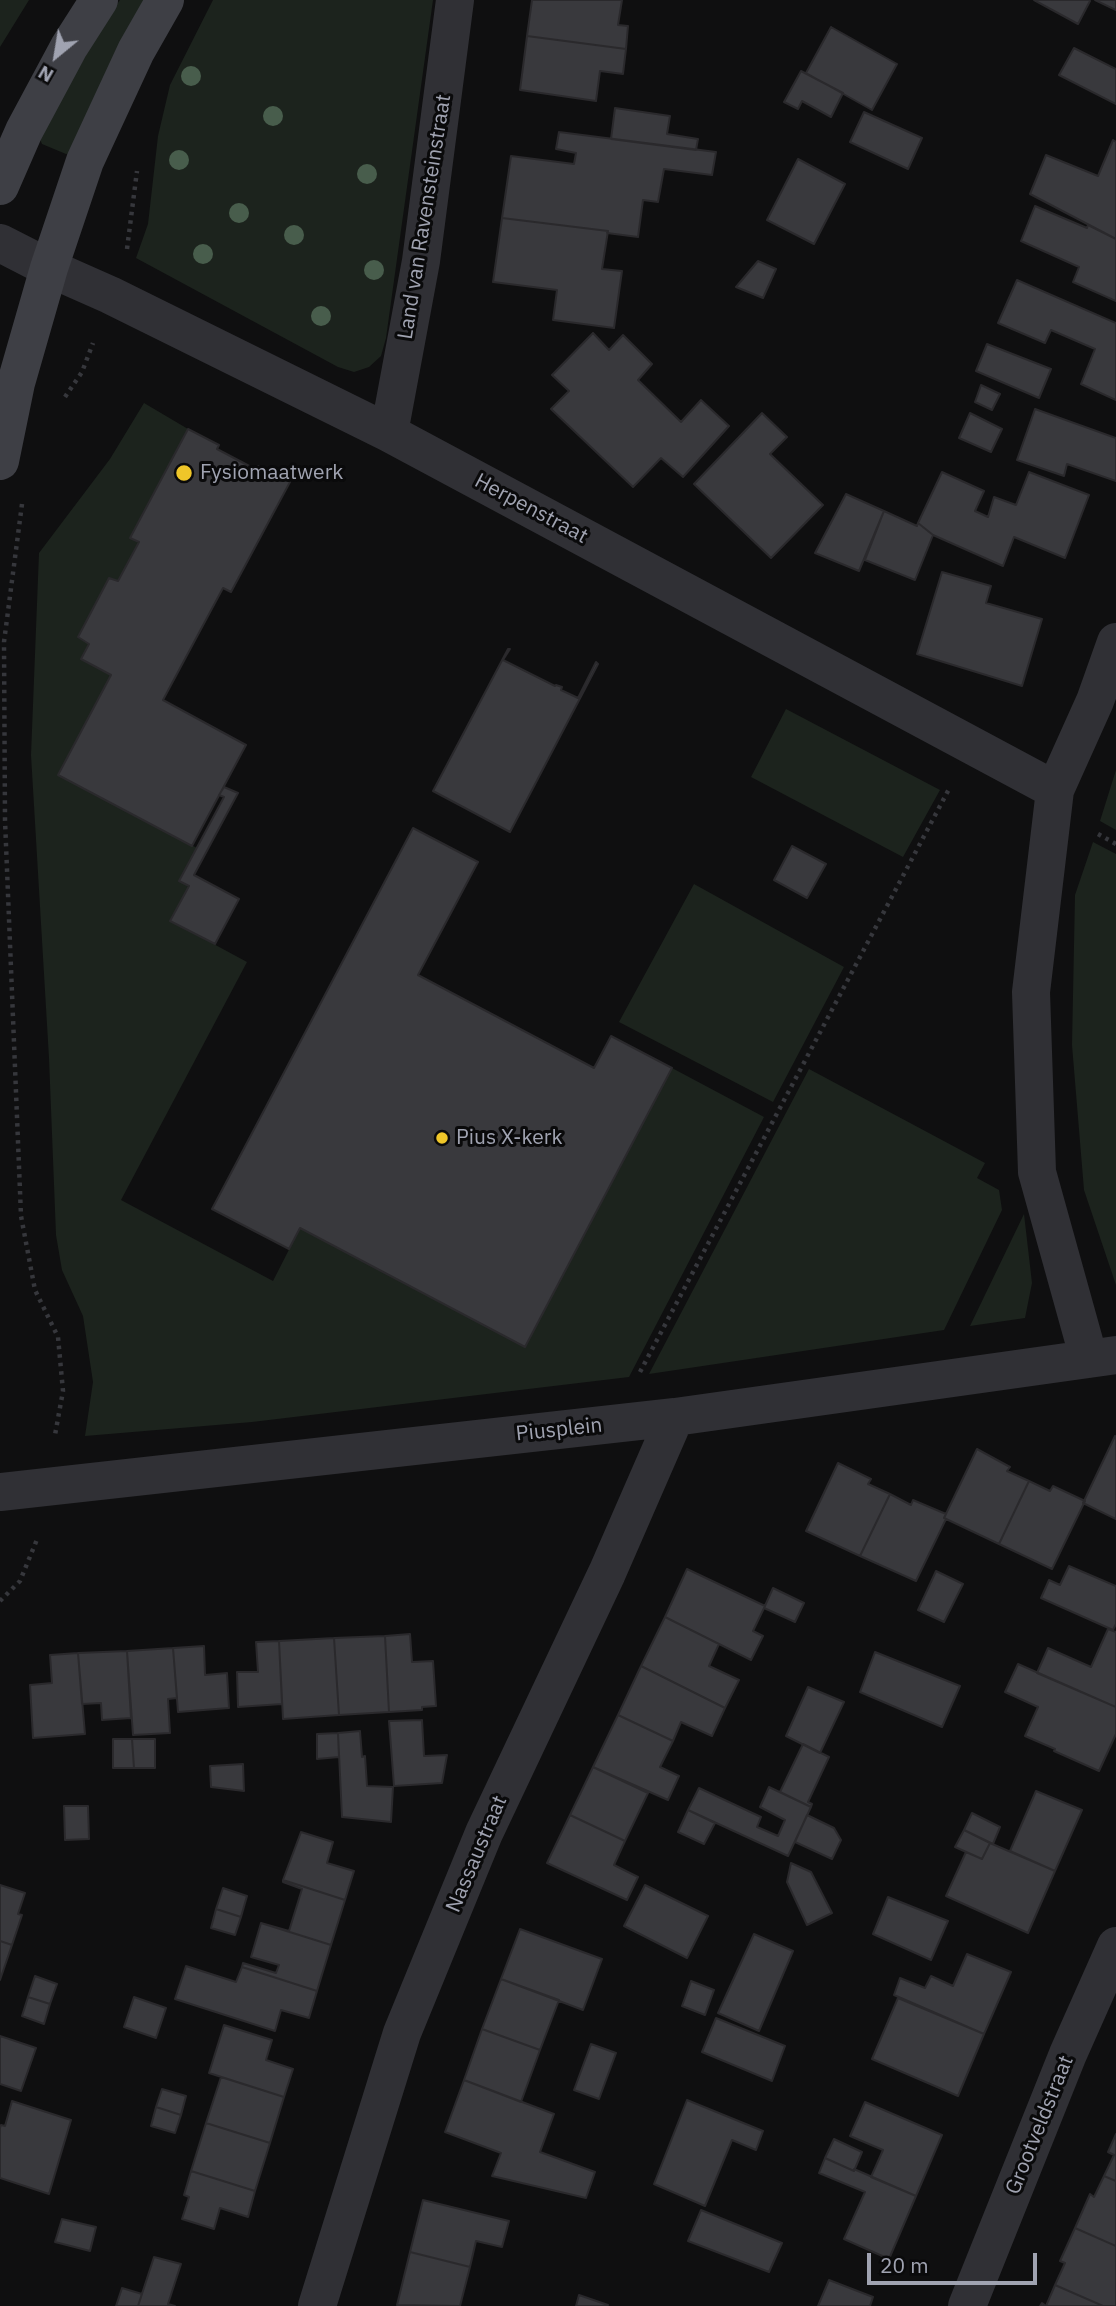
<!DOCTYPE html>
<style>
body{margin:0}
#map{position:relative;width:1116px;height:2306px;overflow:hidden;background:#0f0f10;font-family:"IBM Plex Sans",sans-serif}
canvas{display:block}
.north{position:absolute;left:21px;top:21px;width:70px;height:70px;-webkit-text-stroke:5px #0a0a0b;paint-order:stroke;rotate:210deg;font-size:19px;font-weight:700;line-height:28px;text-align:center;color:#a0a3b1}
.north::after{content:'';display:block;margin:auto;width:24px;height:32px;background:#a0a3b1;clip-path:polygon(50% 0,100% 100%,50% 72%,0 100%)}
.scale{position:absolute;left:867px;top:2253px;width:170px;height:32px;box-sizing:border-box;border:4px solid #a0a3b1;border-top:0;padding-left:9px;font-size:21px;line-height:24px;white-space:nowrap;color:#a0a3b1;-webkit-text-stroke:5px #0a0a0b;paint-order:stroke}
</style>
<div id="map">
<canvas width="1116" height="2306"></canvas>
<div class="north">N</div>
<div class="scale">20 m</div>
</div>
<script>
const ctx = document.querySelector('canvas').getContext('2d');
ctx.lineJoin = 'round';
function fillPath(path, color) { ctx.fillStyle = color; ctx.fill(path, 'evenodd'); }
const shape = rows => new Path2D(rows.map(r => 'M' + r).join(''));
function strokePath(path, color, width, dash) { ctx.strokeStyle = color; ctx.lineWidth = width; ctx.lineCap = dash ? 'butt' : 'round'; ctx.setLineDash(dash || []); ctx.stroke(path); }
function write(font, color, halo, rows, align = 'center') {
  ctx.font = font + ' "IBM Plex Sans",sans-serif'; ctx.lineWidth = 6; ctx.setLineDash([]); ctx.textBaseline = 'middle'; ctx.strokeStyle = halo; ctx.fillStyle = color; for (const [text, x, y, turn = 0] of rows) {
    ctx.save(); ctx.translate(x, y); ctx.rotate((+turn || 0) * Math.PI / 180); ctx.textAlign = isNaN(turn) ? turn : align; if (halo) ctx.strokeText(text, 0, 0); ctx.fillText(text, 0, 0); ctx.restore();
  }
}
const green = shape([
 [0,0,29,0,0,47],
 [120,0,147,0,73,152,66,154,42,144,39,137,109,15],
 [213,0,433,0,386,338,381,356,369,367,354,372,338,367,136,258,148,224,158,136,170,85],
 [144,403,188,429,130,538,139,542,118,581,109,578,78,636,89,644,111,675,58,775,197,848,179,881,189,886,171,921,247,962,121,1200,273,1281,300,1228,525,1347,672,1068,764,1117,629,1377,252,1422,85,1436,93,1382,83,1316,62,1270,56,1235,49,1058,31,755,39,553,110,459],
 [786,709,940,790,903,857,751,777],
 [1116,770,1116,830,1100,821],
 [1093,842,1116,854,1116,1285,1084,1190,1072,1045,1075,895],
 [694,884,844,967,773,1102,619,1022],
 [809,1069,985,1163,977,1178,999,1190,1002,1210,944,1330,649,1374],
 [1024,1214,1032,1283,1025,1318,970,1326]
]);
const building = shape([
 [532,0,622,0,618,25,628,26,626,49,527,36,532,0],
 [1034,0,1089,0,1090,1,1078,24,1034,0],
 [1095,0,1116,0,1116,10,1095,0],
 [831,27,897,64,872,110,806,73,831,27],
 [527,36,626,49,623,74,600,71,596,101,520,90,527,36],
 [1074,48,1116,69,1116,104,1059,75,1074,48],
 [801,71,843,93,831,117,802,101,798,109,784,102,801,71],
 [615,108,670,116,667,134,698,139,696,150,611,139,615,108],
 [864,112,922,138,908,169,850,142,864,112],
 [559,132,716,152,712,175,664,169,658,202,643,200,638,237,607,233,608,231,502,218,511,156,574,164,576,153,556,149,559,132],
 [1113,140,1116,142,1116,239,1030,194,1046,155,1098,176,1113,140],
 [798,159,845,184,814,244,767,220,798,159],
 [1035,206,1087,228,1088,225,1116,239,1116,301,1073,282,1079,267,1021,241,1035,206],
 [502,218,608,231,602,269,622,271,614,328,553,320,557,290,493,282,502,218],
 [758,261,776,269,763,298,736,287,758,261],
 [1017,280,1116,323,1116,400,1081,384,1095,349,1051,330,1045,343,998,323,1017,280],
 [593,333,609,350,623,335,652,364,638,380,681,422,701,400,729,426,683,477,661,458,633,487,551,409,569,391,552,375,593,333],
 [987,344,1051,369,1039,398,976,371,987,344],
 [981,385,1000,394,992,410,975,402,981,385],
 [1035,409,1116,438,1116,481,1067,464,1064,476,1017,460,1035,409],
 [762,413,787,437,770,454,823,505,771,558,694,484,762,413],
 [970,413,1002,429,991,452,959,438,970,413],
 [188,429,219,445,217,449,257,470,258,466,290,482,231,592,223,588,163,700,246,745,192,846,58,775,111,675,81,659,89,644,78,637,109,578,118,581,139,542,130,538,188,429],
 [942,472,984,491,975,511,988,517,994,497,1016,505,1029,472,1089,495,1065,558,1014,537,1003,566,933,535,918,523,942,472],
 [846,494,884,511,859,571,815,553,846,494],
 [884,511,917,526,918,523,933,535,915,580,865,560,884,511],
 [942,572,991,586,986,603,1042,619,1022,686,917,654,942,572],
 [508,649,510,649,503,660,555,686,556,685,562,687,561,690,578,698,596,662,598,664,510,832,433,791,508,649],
 [224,787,238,793,194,875,239,899,215,944,170,921,189,886,179,881,224,797,219,795,224,787],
 [413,828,478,862,418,975,594,1068,611,1036,672,1068,525,1347,300,1228,289,1249,212,1209,413,828],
 [792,846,826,864,807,898,774,880,792,846],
 [1115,1436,1116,1437,1116,1519,1083,1503,1115,1436],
 [977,1449,1010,1467,1007,1471,1029,1481,999,1544,944,1518,977,1449],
 [838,1463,871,1479,868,1484,890,1494,860,1556,806,1531,838,1463],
 [1029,1481,1050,1491,1053,1486,1085,1501,1052,1569,999,1544,1029,1481],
 [890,1494,911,1505,913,1500,946,1514,944,1518,946,1519,916,1581,860,1556,890,1494],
 [1069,1566,1116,1586,1116,1624,1113,1630,1041,1598,1049,1580,1060,1585,1069,1566],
 [687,1569,765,1606,753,1631,763,1636,751,1660,665,1617,687,1569],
 [936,1571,963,1584,944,1622,918,1610,936,1571],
 [773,1588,804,1603,795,1622,764,1608,773,1588],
 [665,1617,719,1644,709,1666,739,1680,725,1708,641,1666,665,1617],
 [1108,1629,1116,1632,1116,1707,1037,1673,1048,1648,1091,1667,1108,1629],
 [410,1634,412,1662,433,1661,436,1706,422,1707,422,1710,389,1712,385,1636,410,1634],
 [385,1636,389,1712,339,1715,334,1638,385,1636],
 [334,1638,339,1715,283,1719,279,1641,334,1638],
 [279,1641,282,1704,238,1707,237,1672,258,1672,256,1642,279,1641],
 [204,1646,205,1675,227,1673,229,1708,178,1712,173,1648,204,1646],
 [173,1648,177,1698,168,1699,170,1733,133,1735,127,1651,173,1648],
 [127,1651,131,1718,102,1720,101,1703,82,1704,78,1653,127,1651],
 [875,1652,960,1686,942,1727,860,1692,875,1652],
 [78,1653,85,1734,33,1738,30,1685,52,1683,50,1655,78,1653],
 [1018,1664,1116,1707,1116,1734,1099,1771,1054,1751,1055,1749,1025,1736,1038,1707,1005,1692,1018,1664],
 [641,1666,725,1708,712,1736,681,1722,673,1741,618,1715,641,1666],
 [808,1687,844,1702,820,1753,786,1736,808,1687],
 [618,1715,673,1741,660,1767,679,1776,668,1800,593,1767,618,1715],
 [422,1720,424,1756,447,1755,442,1783,394,1786,389,1721,422,1720],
 [360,1731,362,1757,365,1756,367,1786,393,1787,391,1822,342,1817,338,1733,360,1731],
 [338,1733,339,1757,317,1759,317,1734,338,1733],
 [113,1739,132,1739,134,1768,113,1768,113,1739],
 [132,1739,155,1739,155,1768,134,1768,132,1739],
 [803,1744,829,1757,808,1802,812,1804,811,1807,780,1792,803,1744],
 [243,1764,244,1791,211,1787,210,1766,243,1764],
 [593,1767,648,1793,625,1841,570,1815,593,1767],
 [769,1787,811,1807,788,1856,688,1810,699,1788,761,1817,757,1827,778,1836,785,1820,760,1807,769,1787],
 [1036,1791,1082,1810,1055,1871,1010,1851,1036,1791],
 [64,1806,88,1806,89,1839,65,1840,64,1806],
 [688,1810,715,1823,704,1844,678,1832,688,1810],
 [972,1813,1000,1827,993,1844,964,1830,972,1813],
 [570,1815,625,1841,614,1865,638,1877,627,1900,547,1863,570,1815],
 [807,1815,834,1828,841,1840,832,1859,795,1842,807,1815],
 [964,1830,990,1843,982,1859,955,1847,964,1830],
 [301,1832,333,1842,327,1863,354,1871,345,1900,283,1880,301,1832],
 [990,1843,1055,1871,1028,1933,946,1896,966,1852,982,1859,990,1843],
 [791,1863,811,1872,832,1913,807,1925,787,1882,791,1863],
 [283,1880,345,1900,331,1945,261,1923,289,1931,302,1889,283,1882,283,1880],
 [0,1885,25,1893,18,1914,22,1915,12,1945,0,1941,0,1885],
 [645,1885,708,1916,687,1958,624,1926,645,1885],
 [223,1888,247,1896,241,1917,216,1909,223,1888],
 [888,1897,948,1921,931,1960,873,1934,888,1897],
 [216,1909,241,1917,235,1935,211,1928,216,1909],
 [261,1923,331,1945,317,1991,242,1967,243,1963,276,1973,279,1965,251,1957,261,1923],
 [520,1929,602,1959,583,2010,501,1979,520,1929],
 [754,1934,793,1951,759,2031,718,2013,754,1934],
 [0,1941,12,1945,0,1980,0,1941],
 [967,1954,1011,1972,984,2034,894,1995,900,1978,925,1988,931,1976,953,1986,967,1954],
 [186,1966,236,1982,242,1967,317,1991,309,2018,281,2010,275,2031,175,1999,186,1966],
 [35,1976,57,1984,50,2004,28,1997,35,1976],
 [501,1979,559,2000,540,2050,482,2029,501,1979],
 [691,1981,714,1990,705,2015,682,2006,691,1981],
 [28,1997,50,2004,44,2024,22,2016,28,1997],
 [134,1997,166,2008,156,2038,124,2027,134,1997],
 [898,1998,984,2034,958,2096,872,2059,898,1998],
 [716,2018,785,2046,772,2081,702,2052,716,2018],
 [224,2025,272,2040,266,2060,293,2069,284,2097,209,2073,224,2025],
 [482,2029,540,2050,521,2102,464,2080,482,2029],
 [0,2036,36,2048,21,2091,0,2084,0,2036],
 [591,2044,616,2053,599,2099,574,2090,591,2044],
 [221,2077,284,2097,270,2143,206,2123,221,2077],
 [464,2080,554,2114,540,2152,595,2172,586,2198,492,2176,501,2153,445,2132,464,2080],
 [162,2089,186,2096,181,2115,156,2107,162,2089],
 [687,2100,763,2131,756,2150,732,2140,705,2206,654,2184,687,2100],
 [12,2101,71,2120,49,2194,0,2178,0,2128,1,2125,5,2126,12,2101],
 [865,2102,942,2135,916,2196,871,2177,883,2150,850,2136,865,2102],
 [156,2107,181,2115,175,2133,151,2126,156,2107],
 [206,2123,270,2143,255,2191,191,2171,206,2123],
 [1116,2134,1116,2181,1104,2176,1114,2155,1108,2152,1116,2134],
 [834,2139,862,2152,854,2171,825,2158,834,2139],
 [825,2158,854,2171,854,2169,916,2196,889,2259,844,2239,865,2192,819,2173,825,2158],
 [191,2171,255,2191,248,2217,220,2208,214,2229,182,2219,189,2197,184,2195,191,2171],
 [1104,2176,1116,2181,1116,2246,1075,2228,1090,2194,1094,2197,1104,2176],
 [423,2200,509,2221,502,2247,476,2241,470,2267,410,2252,423,2200],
 [701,2210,782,2243,769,2272,688,2241,701,2210],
 [62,2219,96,2227,90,2251,55,2242,62,2219],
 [1075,2228,1116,2246,1116,2306,1103,2306,1055,2285,1065,2263,1060,2261,1075,2228],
 [410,2252,470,2267,460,2306,397,2305,410,2252],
 [154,2257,181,2264,168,2304,175,2306,138,2306,154,2257],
 [829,2280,873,2297,870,2306,818,2306,829,2280],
 [1055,2285,1103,2306,1040,2306,1042,2303,1046,2306,1055,2285],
 [122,2288,142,2294,138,2306,116,2306,122,2288],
 [579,2295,608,2305,607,2306,576,2306,579,2295]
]);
const path = shape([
 [127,249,137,171],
 [65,397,82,372,93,343],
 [22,504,4,642,5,820,21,1216,35,1290,58,1337,63,1391,55,1435],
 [1098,834,1116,844],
 [640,1372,949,789],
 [0,1601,20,1581,38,1537]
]);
const street = shape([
 [0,243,49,268,110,295,389,433,1055,790],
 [389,433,421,261,455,0],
 [1089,1359,1037,1172,1031,992,1055,790,1095,701,1116,642],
 [0,1492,675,1417,1116,1355],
 [317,2306,402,2033,484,1833,607,1573,675,1417],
 [967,2306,1068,2054,1116,1946]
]);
const secondary = shape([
 [0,186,24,131,69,47,99,0],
 [0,461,16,383,49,268,85,161,136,51,165,0]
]);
const trees = [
 [191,76],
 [273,116],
 [179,160],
 [367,174],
 [239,213],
 [294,235],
 [203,254],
 [374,270],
 [321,316]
];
const markers = [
 [184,473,9,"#efc629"],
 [442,1138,7,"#efc629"]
];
const streetNames = [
 ["Land van Ravensteinstraat",425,217,-81],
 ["Herpenstraat",531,509,28],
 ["Piusplein",559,1430,-6],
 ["Nassaustraat",477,1854,-67],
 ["Grootveldstraat",1040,2125,-68]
];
const poiNames = [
 ["Fysiomaatwerk",200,473],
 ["Pius X-kerk",456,1138]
];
fillPath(green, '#1c231d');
fillPath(building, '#39393d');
strokePath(building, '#2a292c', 2);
strokePath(path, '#36373c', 4.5, [3.5, 5]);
strokePath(street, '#303035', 38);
strokePath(secondary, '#3e3f45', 38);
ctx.fillStyle = '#485d4c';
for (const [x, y] of trees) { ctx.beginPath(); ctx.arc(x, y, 10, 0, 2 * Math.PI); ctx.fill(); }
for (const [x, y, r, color] of markers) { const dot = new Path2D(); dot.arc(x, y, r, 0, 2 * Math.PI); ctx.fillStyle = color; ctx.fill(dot); strokePath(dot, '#0a0a0b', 2.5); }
write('21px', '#a0a3b1', '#0a0a0b', streetNames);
write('21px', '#a0a3b1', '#0a0a0b', poiNames, 'left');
</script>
